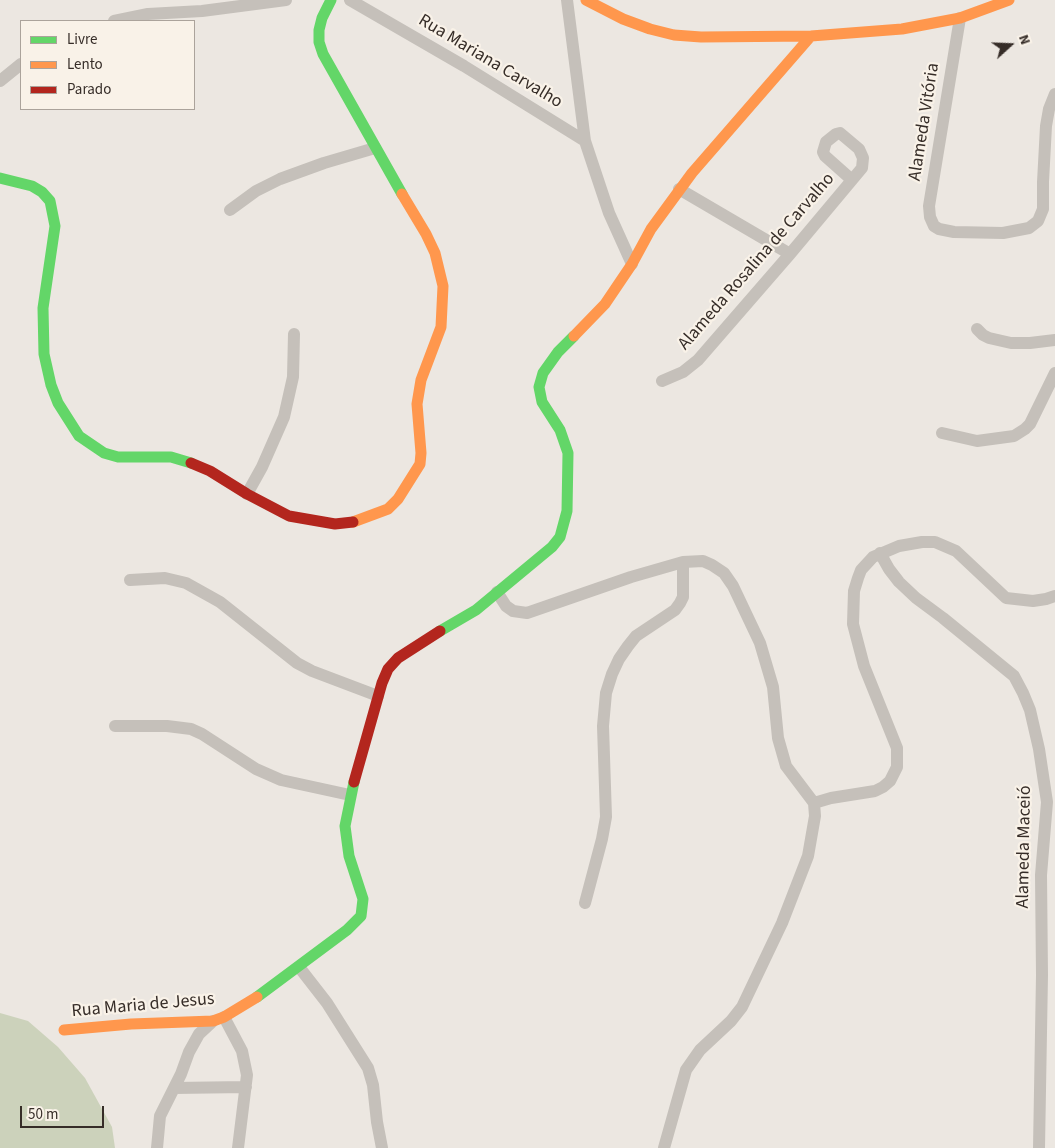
<!DOCTYPE html>
<meta charset="utf-8">
<style>
body{margin:0}
#map{position:relative;width:1055px;height:1148px;overflow:hidden;background:#ece7e1;font-family:"Source Sans 3",sans-serif}
canvas{display:block}
.legend{position:absolute;left:20px;top:20px;width:175px;height:90px;box-sizing:border-box;background:#f9f2e8;border:1px solid #aba39b;margin:0;padding:6px 9px;list-style:none;font-size:15px;color:#362d28}
.legend li{display:flex;align-items:center;gap:10px;height:25px}
.legend b{width:25px;border:1px solid #aba39b}
.north{position:absolute;left:985px;top:20px;width:50px;height:50px;-webkit-text-stroke:4px #f9f2e8;paint-order:stroke;rotate:70deg;font-size:14px;font-weight:700;line-height:20px;text-align:center;color:#362d28}
.north::after{content:'';display:block;margin:auto;width:18px;height:22px;background:#362d28;clip-path:polygon(50% 0,100% 100%,50% 72%,0 100%)}
.scale{position:absolute;left:20px;top:1106px;width:84px;height:22px;box-sizing:border-box;border:2px solid #362d28;border-top:0;padding-left:6px;font-size:15px;line-height:18px;white-space:nowrap;color:#362d28;-webkit-text-stroke:4px #f9f2e8;paint-order:stroke}
</style>
<div id="map">
<canvas width="1055" height="1148"></canvas>
<ul class="legend">
<li><b style="height:6px;background:#63d668"></b>Livre</li>
<li><b style="height:6px;background:#ff974d"></b>Lento</li>
<li><b style="height:6px;background:#b3261e"></b>Parado</li>
</ul>
<div class="north">N</div>
<div class="scale">50 m</div>
</div>
<script>
const ctx = document.querySelector('canvas').getContext('2d');
ctx.lineJoin = 'round';
function fillPath(path, color) { ctx.fillStyle = color; ctx.fill(path, 'evenodd'); }
const shape = rows => new Path2D(rows.map(r => 'M' + r).join(''));
function strokePath(path, color, width, dash) { ctx.strokeStyle = color; ctx.lineWidth = width; ctx.lineCap = dash ? 'butt' : 'round'; ctx.setLineDash(dash || []); ctx.stroke(path); }
function write(font, color, halo, rows, align = 'center') {
  ctx.font = font + ' "Source Sans 3",sans-serif'; ctx.lineWidth = 4.5; ctx.setLineDash([]); ctx.textBaseline = 'middle'; ctx.strokeStyle = halo; ctx.fillStyle = color; for (const [text, x, y, turn = 0] of rows) {
    ctx.save(); ctx.translate(x, y); ctx.rotate((+turn || 0) * Math.PI / 180); ctx.textAlign = isNaN(turn) ? turn : align; if (halo) ctx.strokeText(text, 0, 0); ctx.fillText(text, 0, 0); ctx.restore();
  }
}
const green = shape([
 [0,1013,28,1021,58,1047,85,1078,112,1127,115,1148,0,1148]
]);
const street = shape([
 [350,0,464,66,585,141],
 [567,0,585,141,609,213,632,264],
 [960,18,929,206,930,217,934,226,939,229,954,232,1003,233,1029,228,1038,221,1043,209,1043,182,1046,126,1049,109,1055,94],
 [114,21,148,14,202,11,286,0],
 [0,81,21,64],
 [679,189,790,254],
 [230,210,256,191,280,179,324,163,375,148],
 [977,329,983,335,989,338,1011,343,1030,343,1055,340],
 [662,381,683,372,698,360,790,254,862,168,863,158,859,149,840,133,836,134,826,142,823,152,825,156,852,180],
 [942,433,977,441,1014,436,1025,429,1030,424,1055,373],
 [247,494,262,467,284,417,293,377,294,334],
 [880,553,889,569,899,582,916,598,943,618,1014,676,1023,693,1030,710,1039,749,1047,802,1041,875,1042,975,1039,1148],
 [130,580,165,578,186,583,220,602,297,663,312,671,378,696],
 [497,592,506,606,513,611,527,613,631,577,683,562,703,561,712,565,724,573,733,586,760,643,773,687,778,738,786,766,814,803],
 [115,726,167,726,191,729,202,734,256,769,281,780,350,795],
 [814,803,831,798,875,791,883,787,890,781,897,767,897,748,864,666,853,624,854,591,858,578,861,570,873,557,899,546,922,542,935,542,956,551,1006,598,1033,601,1046,599,1055,596],
 [585,903,602,839,606,817,603,726,606,693,612,674,619,659,628,646,636,636,675,610,680,603,683,597,683,562],
 [299,967,327,1003,368,1068,373,1085,377,1122,382,1148],
 [224,1017,242,1051,247,1075,238,1148],
 [174,1088,246,1087],
 [157,1148,160,1116,181,1074,189,1052,199,1034,213,1021],
 [664,1148,686,1070,700,1050,731,1021,742,1007,782,923,808,856,815,816,814,803]
]);
const fast = shape([
 [331,0,322,18,319,30,319,42,323,54,402,194],
 [0,178,32,186,42,192,50,201,55,226,43,308,44,354,51,385,58,403,79,436,104,453,118,457,171,457,191,463],
 [440,631,476,610,552,547,560,537,567,511,568,453,560,430,542,402,539,387,543,373,558,352,574,336],
 [257,997,347,930,361,916,363,899,349,856,345,826,354,782]
]);
const slow = shape([
 [586,0,623,19,650,29,674,35,701,37,811,36,902,29,960,18,1009,0],
 [574,336,605,304,632,264,651,229,692,173,811,36],
 [353,522,388,509,398,499,420,464,421,453,417,404,421,380,441,327,443,286,435,253,426,234,402,194],
 [64,1030,131,1024,213,1021,224,1017,257,997]
]);
const jam = shape([
 [191,463,210,471,247,494,289,516,335,524,353,522],
 [354,782,382,683,388,669,398,658,440,631]
]);
const streetNames = [
 ["Rua Mariana Carvalho",490,62,31],
 ["Alameda Vitória",925,122,-81],
 ["Alameda Rosalina de Carvalho",757,262,-49],
 ["Alameda Maceió",1025,847,-89],
 ["Rua Maria de Jesus",143,1006,-5]
];
fillPath(green, '#ccd2bb');
strokePath(street, '#c5c0ba', 12);
strokePath(fast, '#63d668', 11);
strokePath(slow, '#ff974d', 11);
strokePath(jam, '#b3261e', 11);
write('18px', '#362d28', '#f9f2e8', streetNames);
</script>
